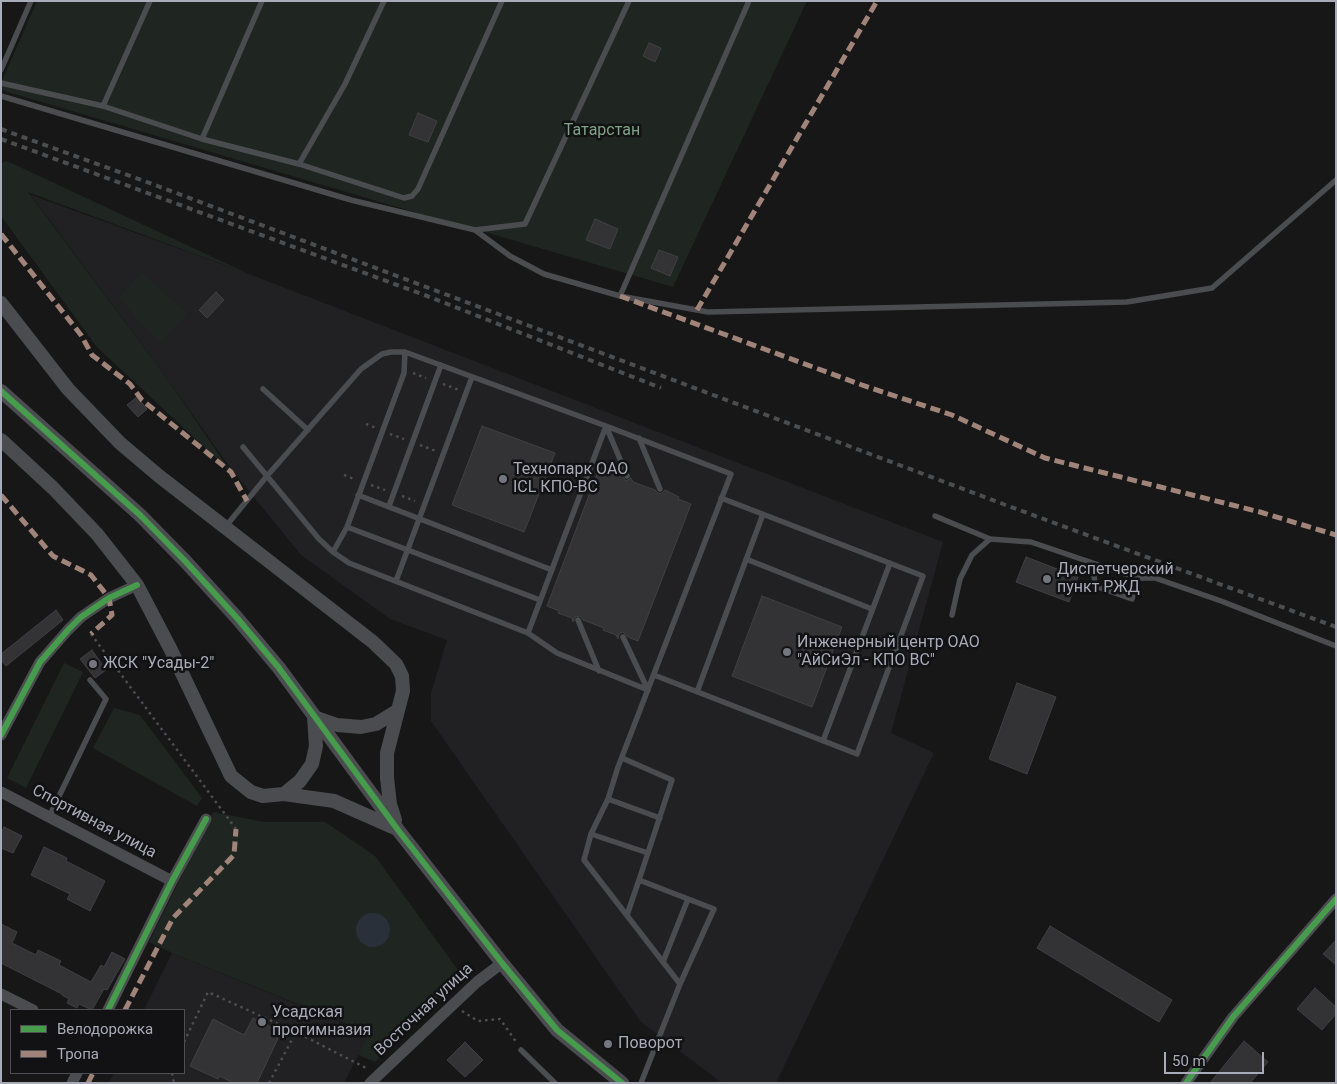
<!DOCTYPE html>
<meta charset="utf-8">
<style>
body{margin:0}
#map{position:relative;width:1337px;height:1084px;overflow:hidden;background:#171717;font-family:Roboto,sans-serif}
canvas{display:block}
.frame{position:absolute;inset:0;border:2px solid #a8abb8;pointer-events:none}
.legend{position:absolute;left:10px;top:1009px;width:175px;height:65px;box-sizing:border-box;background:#121113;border:1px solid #4e4f55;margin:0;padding:6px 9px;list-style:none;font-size:15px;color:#a8abb8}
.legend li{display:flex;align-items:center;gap:10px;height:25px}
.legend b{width:25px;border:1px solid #4e4f55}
.scale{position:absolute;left:1164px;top:1052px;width:100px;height:22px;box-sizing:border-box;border:2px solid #a8abb8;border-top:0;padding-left:6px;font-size:15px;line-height:18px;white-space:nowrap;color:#a8abb8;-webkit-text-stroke:4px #121113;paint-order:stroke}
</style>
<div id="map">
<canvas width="1337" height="1084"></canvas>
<div class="frame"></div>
<ul class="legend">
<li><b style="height:6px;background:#469c4c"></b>Велодорожка</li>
<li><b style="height:6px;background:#a18479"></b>Тропа</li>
</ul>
<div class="scale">50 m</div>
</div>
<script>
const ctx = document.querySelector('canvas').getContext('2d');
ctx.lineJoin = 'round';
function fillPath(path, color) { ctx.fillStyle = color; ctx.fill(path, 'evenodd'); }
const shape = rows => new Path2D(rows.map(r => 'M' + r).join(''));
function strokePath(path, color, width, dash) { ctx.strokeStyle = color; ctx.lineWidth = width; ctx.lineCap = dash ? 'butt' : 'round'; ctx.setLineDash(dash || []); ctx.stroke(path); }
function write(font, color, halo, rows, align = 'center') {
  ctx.font = font + ' Roboto,sans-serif'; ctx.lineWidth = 5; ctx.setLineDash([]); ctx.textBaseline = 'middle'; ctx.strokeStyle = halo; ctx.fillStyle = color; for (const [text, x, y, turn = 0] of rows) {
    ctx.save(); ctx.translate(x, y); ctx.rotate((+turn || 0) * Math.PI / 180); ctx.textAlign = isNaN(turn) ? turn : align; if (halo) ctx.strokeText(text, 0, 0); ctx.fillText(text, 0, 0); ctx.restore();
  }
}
const built = shape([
 [31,195,249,274,943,542,891,733,934,753,776,1083,722,1083,641,1022,431,721,431,693,447,640,390,619,301,555,231,469,163,373],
 [172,953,369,1034,344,1083,109,1083,114,1073,184,1073,184,1010,144,1010]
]);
const green = shape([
 [37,1,807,1,673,287,485,232,475,230,1,90,1,83],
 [7,161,249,274,28,192,163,373,231,472,97,347,1,216,1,163],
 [142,273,187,314,161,342,139,322,120,297],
 [64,663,83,672,26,788,7,778],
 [114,708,140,715,202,798,197,806,93,748],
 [213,812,264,822,325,822,375,856,461,974,375,1062,358,1055,369,1033,172,953,149,942]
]);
const water = shape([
 '356 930a17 17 0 1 1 34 0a17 17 0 1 1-34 0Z'
]);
const building = shape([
 [649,43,661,48,655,62,643,56,649,43],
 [418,113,437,121,428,142,409,135,418,113],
 [595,219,618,229,610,249,586,240,595,219],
 [659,250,678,257,670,276,651,268,659,250],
 [216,292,224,300,207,318,199,310,216,292],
 [137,397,147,409,138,417,127,405,137,397],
 [482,426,555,453,524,532,452,505,482,426],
 [599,469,622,475,626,481,631,478,633,482,655,490,659,494,662,493,665,490,679,497,678,499,691,504,638,641,628,637,623,632,619,634,618,639,616,635,603,630,604,628,583,620,580,616,575,617,573,622,572,618,558,613,559,611,547,606,599,469],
 [1026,557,1078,577,1069,602,1016,582,1026,557],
 [762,596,842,627,812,707,732,676,762,596],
 [56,610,63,620,6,666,1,660,1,654,56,610],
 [92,650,106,670,95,678,80,659,92,650],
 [1017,683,1056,697,1027,774,989,759,1017,683],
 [4,827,22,836,13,853,1,848,1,833,4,827],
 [44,847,67,858,66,861,105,881,90,911,67,899,70,894,31,875,44,847],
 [1,924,17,932,12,943,36,955,38,950,61,961,59,965,91,982,101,965,104,967,112,952,125,959,107,990,104,989,92,1010,79,1004,77,1008,67,1003,69,999,62,995,62,994,1,963,1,924],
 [1050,926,1172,1000,1159,1022,1037,948,1050,926],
 [1336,940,1336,965,1323,954,1336,940],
 [1315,988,1336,1007,1336,1014,1322,1030,1297,1009,1315,988],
 [253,1018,281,1032,257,1083,234,1083,219,1076,218,1079,190,1066,213,1019,244,1035,253,1018],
 [1244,1041,1268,1062,1250,1083,1210,1083,1244,1041],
 [465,1042,483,1060,465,1077,447,1060,465,1042]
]);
const path = shape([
 [413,373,426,378],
 [443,384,459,390],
 [366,424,376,428],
 [390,434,404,439],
 [420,445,436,451],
 [344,475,354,479],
 [371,485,385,490],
 [402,496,415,501],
 [91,634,236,829],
 [462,1011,478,1021,500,1019,517,1043],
 [184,1042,208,992,296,1032,368,1069],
 [172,1073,174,1083],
 [269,1083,296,1032]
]);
const service = shape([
 [1,70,31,1],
 [1,83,103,106,202,139,299,164,404,198,412,196,418,189,502,1],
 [1,96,351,200,475,230,525,224,629,1],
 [103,106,150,1],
 [202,139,262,1],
 [299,164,345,84,384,1],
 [475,230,510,256,544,274,620,296,708,312,1127,302,1212,288,1336,180],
 [620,296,749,1],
 [263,389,308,430],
 [639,438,660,489],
 [243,447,319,539,333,552,349,563,528,633,557,653,648,690],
 [358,495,552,570],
 [389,506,441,365],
 [935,516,990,539,1031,542,1137,578,1132,599,1095,586,1093,564],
 [226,526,267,476,361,369,382,354,391,352,405,352,606,426,627,476],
 [347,527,540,600],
 [333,552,347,527,404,373,405,352],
 [746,559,872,609],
 [1137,578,1155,578,1221,601,1336,646],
 [396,581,472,377],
 [952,615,960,579,972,555,990,539],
 [578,620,599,671],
 [528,633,606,426,731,474,618,767,608,799,591,834,584,860,680,984,641,1083],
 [623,637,648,690],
 [654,675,857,754,923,576,721,498],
 [697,692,763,514],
 [823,741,890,563],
 [622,758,672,780,639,880,714,909,680,984],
 [608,799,660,818],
 [49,817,106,699,90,680],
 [591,834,648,853],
 [627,915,639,880],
 [663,962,688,899],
 [521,1050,555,1083]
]);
const minor = shape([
 [1,735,40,662,68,630,81,617,109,598,137,585],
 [1,792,172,881],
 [1,994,33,1010],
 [108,1010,172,881,206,819],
 [72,1083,77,1073],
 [370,1083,477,982,502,963],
 [1186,1083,1233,1017,1336,899]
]);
const tertiary = shape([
 [1,303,68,389,120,443,159,476,373,642,396,664,402,676,403,691,387,753,387,778,390,804,395,820],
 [1,391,140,515,186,562,237,618,279,668,398,830,502,963,557,1030,622,1083],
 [1,440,53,488,97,534,137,585,171,650,231,776,251,792,263,796,284,794,334,801,395,828],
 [314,717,337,725,361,727,376,724,397,711],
 [284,794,300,781,312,764,316,746,314,717]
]);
const rail = shape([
 [1,129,155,185,1003,504,1336,627],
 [1,139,427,296,661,388]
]);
const quiet = shape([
 [1,234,81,335,92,355,130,384,142,400,231,472,247,501],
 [620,296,862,385,952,415,1045,458,1260,512,1336,535],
 [697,310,877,1],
 [1,495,53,556,91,575,109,598,112,615,91,634],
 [125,1010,173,918,234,855,236,829],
 [88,1083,93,1073]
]);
const cycleway = shape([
 [1,391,140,515,186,562,237,618,279,668,398,830,502,963,557,1030,622,1083],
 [1,735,40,662,68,630,81,617,109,598,137,585],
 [108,1010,172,881,206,819],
 [1186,1083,1233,1017,1336,899]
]);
const markers = [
 [503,479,5,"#757780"],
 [1047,579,5,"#757780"],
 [787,652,5,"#757780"],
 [93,664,5,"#757780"],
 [262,1022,5,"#757780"],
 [608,1044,5,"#757780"]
];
const parkNames = [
 ["Татарстан",602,131]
];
const poiNames = [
 ["Технопарк OAO",513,470],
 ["ICL КПО-ВС",513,488],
 ["Диспетчерский",1057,570],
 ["пункт РЖД",1057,588],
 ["Инженерный центр ОАО",797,643],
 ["\"АйСиЭл - КПО ВС\"",797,661],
 ["ЖСК \"Усады-2\"",103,664],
 ["Усадская",272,1013],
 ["прогимназия",272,1031],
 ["Поворот",618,1044]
];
const streetNames = [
 ["Спортивная улица",94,822,28],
 ["Восточная улица",424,1010,-43]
];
fillPath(built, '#212123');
fillPath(green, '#1f2621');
fillPath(water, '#2a3039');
fillPath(building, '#333335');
strokePath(building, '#404043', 1);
strokePath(path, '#4d4d52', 2.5, [2.5, 4]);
strokePath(service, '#4b4c50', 5.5);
strokePath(minor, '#4b4c50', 11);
strokePath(tertiary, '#4b4c50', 14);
strokePath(rail, '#4b4d4f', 4, [6, 5]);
strokePath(quiet, '#a18479', 5, [10, 5]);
strokePath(cycleway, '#469c4c', 6);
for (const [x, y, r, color] of markers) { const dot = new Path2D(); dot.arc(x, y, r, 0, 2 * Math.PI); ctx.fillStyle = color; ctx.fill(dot); strokePath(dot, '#121113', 2); }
write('16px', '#7fa387', '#121113', parkNames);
write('16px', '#a8abb8', '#121113', poiNames, 'left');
write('16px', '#a8abb8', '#121113', streetNames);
</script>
